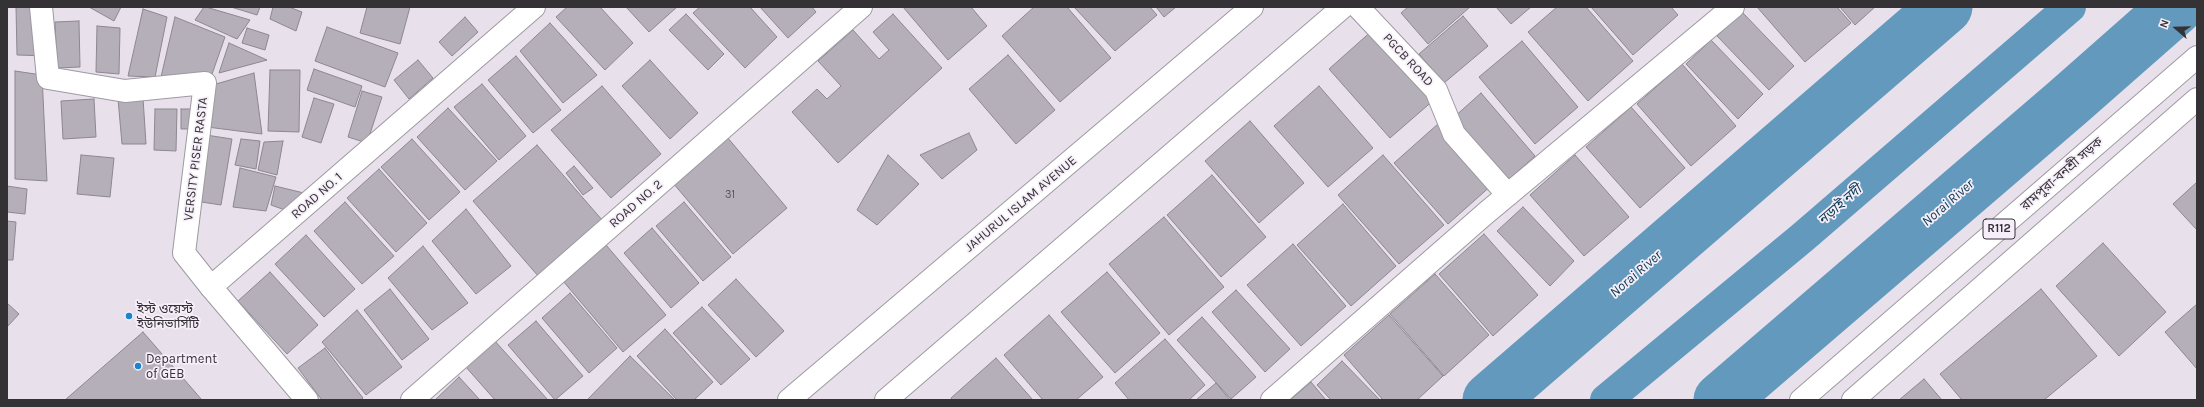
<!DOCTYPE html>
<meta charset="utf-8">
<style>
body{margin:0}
#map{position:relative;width:2204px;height:407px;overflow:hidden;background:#e8e1ec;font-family:Karla,sans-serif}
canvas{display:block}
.frame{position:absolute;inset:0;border:8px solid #353236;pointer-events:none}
.north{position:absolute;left:2156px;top:8px;width:40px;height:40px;-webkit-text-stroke:3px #f6eff9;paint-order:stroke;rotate:290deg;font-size:11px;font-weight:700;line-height:16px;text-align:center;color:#353236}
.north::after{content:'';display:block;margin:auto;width:14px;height:18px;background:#353236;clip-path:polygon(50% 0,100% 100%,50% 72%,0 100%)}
</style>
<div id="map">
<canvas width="2204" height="407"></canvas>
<div class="frame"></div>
<div class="north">N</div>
</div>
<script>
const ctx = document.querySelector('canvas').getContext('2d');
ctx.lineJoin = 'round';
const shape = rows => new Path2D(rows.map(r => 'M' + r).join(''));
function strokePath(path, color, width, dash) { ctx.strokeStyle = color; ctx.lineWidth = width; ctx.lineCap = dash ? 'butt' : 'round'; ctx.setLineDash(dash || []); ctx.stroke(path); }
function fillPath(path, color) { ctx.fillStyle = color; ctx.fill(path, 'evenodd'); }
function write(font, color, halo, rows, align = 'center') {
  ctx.font = font + ' Karla,"Noto Sans Bengali",sans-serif'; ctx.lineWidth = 3.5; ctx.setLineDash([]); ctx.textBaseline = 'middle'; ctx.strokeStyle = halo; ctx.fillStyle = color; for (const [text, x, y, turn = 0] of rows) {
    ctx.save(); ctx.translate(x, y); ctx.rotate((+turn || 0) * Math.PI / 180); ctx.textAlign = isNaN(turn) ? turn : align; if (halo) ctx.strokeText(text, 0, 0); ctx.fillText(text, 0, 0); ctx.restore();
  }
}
const canal = shape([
 [1606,400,1803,237,2070,7]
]);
const river = shape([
 [1490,400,1945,7],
 [1721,400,2067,103,2176,7]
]);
const building = shape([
 [16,7,50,7,50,56,17,55,16,7],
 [89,7,121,7,114,21,89,7],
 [204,7,206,7,250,20,237,39,195,20,204,7],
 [231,7,260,7,257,15,231,7],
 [273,7,289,7,302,12,296,31,270,19,273,7],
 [367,7,410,7,400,44,360,33,367,7],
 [567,7,600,7,633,43,605,70,556,17,567,7],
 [626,7,677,7,649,32,626,7],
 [700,7,750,7,777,37,745,68,693,13,700,7],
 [760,7,812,7,816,12,788,38,760,7],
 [903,7,971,7,987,26,948,60,903,7],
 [1034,7,1067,7,1111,58,1060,102,1002,36,1034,7],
 [1074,7,1150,7,1157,15,1115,51,1074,7],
 [1156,7,1176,7,1164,17,1156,7],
 [1408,7,1470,7,1428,44,1401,13,1408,7],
 [1496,7,1531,7,1511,24,1496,7],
 [1557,7,1586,7,1633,61,1588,101,1528,32,1557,7],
 [1591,7,1671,7,1678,15,1633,55,1591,7],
 [1757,7,1837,7,1851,23,1805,62,1757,7],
 [1840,7,1875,7,1855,25,1840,7],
 [143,9,167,17,155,77,128,76,143,9],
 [1742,12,1794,66,1769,90,1717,36,1742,12],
 [686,14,724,54,708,70,669,30,686,14],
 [893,14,942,68,838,163,792,112,817,89,827,99,841,86,818,61,853,30,879,59,889,50,873,32,893,14],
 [1463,16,1488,46,1444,83,1419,54,1463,16],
 [175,17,225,37,211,77,161,77,175,17],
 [465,17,478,32,452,56,439,42,465,17],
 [79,21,80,67,57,68,55,22,79,21],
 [550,23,597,75,563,103,520,51,550,23],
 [97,26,120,28,119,74,96,72,97,26],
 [327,27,398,53,385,87,315,61,327,27],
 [247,28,269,35,265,50,242,43,247,28],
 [1374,29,1435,99,1390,138,1329,69,1374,29],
 [1711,40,1763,94,1738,119,1686,64,1711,40],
 [1522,41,1578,107,1535,144,1479,77,1522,41],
 [229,43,267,60,219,73,229,43],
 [1008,55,1055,110,1016,144,969,89,1008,55],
 [516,56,561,110,533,133,488,80,516,56],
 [418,60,433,78,409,99,394,80,418,60],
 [650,60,698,113,670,139,622,86,650,60],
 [1682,64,1736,126,1691,166,1637,104,1682,64],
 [314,69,362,86,355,107,307,90,314,69],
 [270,70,300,70,299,132,268,131,270,70],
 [15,71,42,75,47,181,15,179,15,71],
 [254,73,262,134,207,127,209,86,254,73],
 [482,84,526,136,499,160,454,107,482,84],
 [602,86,661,154,611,198,551,130,602,86],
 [1319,86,1373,148,1328,187,1274,126,1319,86],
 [362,91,382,97,367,143,348,137,362,91],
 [1481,93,1535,156,1506,182,1452,119,1481,93],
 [143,98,146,144,122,144,118,99,143,98],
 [314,98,334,104,321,143,302,137,314,98],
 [94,99,96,137,63,139,61,101,94,99],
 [1631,107,1685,168,1640,208,1586,147,1631,107],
 [448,108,497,161,465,190,417,137,448,108],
 [155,109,177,109,176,151,154,150,155,109],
 [181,109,203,109,202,129,181,129,181,109],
 [1250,121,1304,183,1259,223,1205,161,1250,121],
 [1439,123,1493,184,1448,224,1394,163,1439,123],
 [969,133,977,150,942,179,920,155,969,133],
 [206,135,232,139,221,205,195,201,206,135],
 [727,137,787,208,733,254,673,183,727,137],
 [241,139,260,141,256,169,235,165,241,139],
 [412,139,460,192,429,220,381,167,412,139],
 [283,141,277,175,258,170,264,142,283,141],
 [537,145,603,221,539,277,473,201,537,145],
 [81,155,114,158,110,197,77,194,81,155],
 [888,155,919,184,877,225,857,210,888,155],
 [1383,155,1444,225,1399,264,1338,195,1383,155],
 [1575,155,1629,217,1584,256,1530,195,1575,155],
 [574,166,593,188,583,195,566,173,574,166],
 [240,168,276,177,266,211,233,207,240,168],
 [379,169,427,223,396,252,347,198,379,169],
 [1212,175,1266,237,1221,277,1167,215,1212,175],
 [2197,182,2197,230,2173,204,2197,182],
 [7,186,27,189,25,214,7,212,7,186],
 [275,186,308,194,285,210,271,205,275,186],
 [345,202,394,256,362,284,314,231,345,202],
 [684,202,731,257,703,281,656,226,684,202],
 [1343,204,1396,266,1351,306,1297,245,1343,204],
 [1523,207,1574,261,1550,286,1497,231,1523,207],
 [466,209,511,266,476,294,432,241,466,209],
 [1164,217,1224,287,1169,335,1109,264,1164,217],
 [7,221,16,222,13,260,7,260,7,221],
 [652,228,699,283,671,308,624,253,652,228],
 [1484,234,1538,295,1493,336,1439,274,1484,234],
 [306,235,355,289,324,317,275,264,306,235],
 [2103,243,2166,312,2119,356,2056,286,2103,243],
 [1293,244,1346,306,1301,346,1247,285,1293,244],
 [606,245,666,315,623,352,563,281,606,245],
 [423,246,468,303,432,330,388,278,423,246],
 [270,272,318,325,287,354,238,301,270,272],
 [1107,272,1160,333,1115,373,1061,312,1107,272],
 [1435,274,1489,335,1444,376,1390,314,1435,274],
 [736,279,784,331,756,357,708,305,736,279],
 [390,289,429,339,402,360,364,310,390,289],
 [2041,289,2097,356,2044,400,1962,400,1940,374,2041,289],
 [1236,290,1290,349,1265,372,1212,312,1236,290],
 [570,293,617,348,589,373,542,318,570,293],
 [7,303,19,314,7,327,7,303],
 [2197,304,2197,369,2165,332,2197,304],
 [702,307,750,359,721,385,673,333,702,307],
 [357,310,402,367,366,395,322,342,357,310],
 [1049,315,1103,377,1076,400,1043,400,1004,355,1049,315],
 [1389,315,1443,376,1417,400,1383,400,1344,355,1389,315],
 [1202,317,1256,377,1231,399,1177,340,1202,317],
 [536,321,583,376,555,400,508,345,536,321],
 [665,329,713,382,694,400,677,400,637,356,665,329],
 [143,332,202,400,65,400,143,332],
 [1165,339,1205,385,1189,400,1129,400,1115,383,1165,339],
 [494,340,548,400,495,400,465,366,494,340],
 [325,348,363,398,360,400,322,400,298,368,325,348],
 [630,356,675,400,587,400,630,356],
 [996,358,1033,400,952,400,951,398,996,358],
 [1342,361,1380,400,1331,400,1317,385,1342,361],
 [459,377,480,400,435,400,459,377],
 [1924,379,1942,400,1899,400,1924,379],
 [1311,382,1326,400,1290,400,1311,382],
 [1216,383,1230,400,1196,400,1216,383]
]);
const pedestrian = shape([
 [41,7,48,78,125,91,205,83,184,253,211,287]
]);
const minor = shape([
 [1358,7,1436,90,1454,134,1508,195],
 [307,400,211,287,534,7],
 [412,400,861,7],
 [1272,400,1486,213,1733,7]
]);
const tertiary = shape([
 [789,400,1252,7],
 [886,400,1343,7]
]);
const primary = shape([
 [1801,400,2197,57],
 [1853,400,2197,99]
]);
const markers = [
 [129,316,4,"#1a84ce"],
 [138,366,4,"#1a84ce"]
];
const numberNames = [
 ["31",730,195]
];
const shields = [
 [1999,229,32]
];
const shieldNames = [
 ["R112",1999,229]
];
const streetNames = [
 ["PGCB ROAD",1408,60,47],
 ["VERSITY PISER RASTA",196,159,-83],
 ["রামপুরা-বনশ্রী সড়ক",2062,174,-41],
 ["ROAD NO. 1",317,196,-41],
 ["ROAD NO. 2",636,204,-41],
 ["JAHURUL ISLAM AVENUE",1021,204,-40]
];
const poiNames = [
 ["ইস্ট ওয়েস্ট",137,309],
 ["ইউনিভার্সিটি",137,324],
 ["Department",146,359],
 ["of GEB",146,374]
];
const waterNames = [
 ["Norai River",1948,203,-41],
 ["নড়াই নদী",1840,205,-41],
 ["Norai River",1636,274,-41]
];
strokePath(canal, '#6299bc', 32);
strokePath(river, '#6299bc', 55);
fillPath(building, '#b5afb9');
strokePath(building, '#8d8790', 1);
strokePath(pedestrian, '#9f99a2', 24);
strokePath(minor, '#9f99a2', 24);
strokePath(tertiary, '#9f99a2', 24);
strokePath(primary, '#9f99a2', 24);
strokePath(pedestrian, '#fff', 22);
strokePath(minor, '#fff', 22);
strokePath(tertiary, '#fff', 22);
strokePath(primary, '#fff', 22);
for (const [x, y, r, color] of markers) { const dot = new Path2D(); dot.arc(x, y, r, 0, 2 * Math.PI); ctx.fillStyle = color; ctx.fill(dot); strokePath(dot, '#f6eff9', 1.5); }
write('11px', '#555157', null, numberNames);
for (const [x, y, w] of shields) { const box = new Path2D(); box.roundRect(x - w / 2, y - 10, w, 20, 3); ctx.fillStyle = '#f6eff9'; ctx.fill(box); strokePath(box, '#353236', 1); }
write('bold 12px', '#353236', null, shieldNames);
write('13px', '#353236', '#f6eff9', streetNames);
write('13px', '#353236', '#f6eff9', poiNames, 'left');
write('italic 14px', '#0c3952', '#f6eff9', waterNames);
</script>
